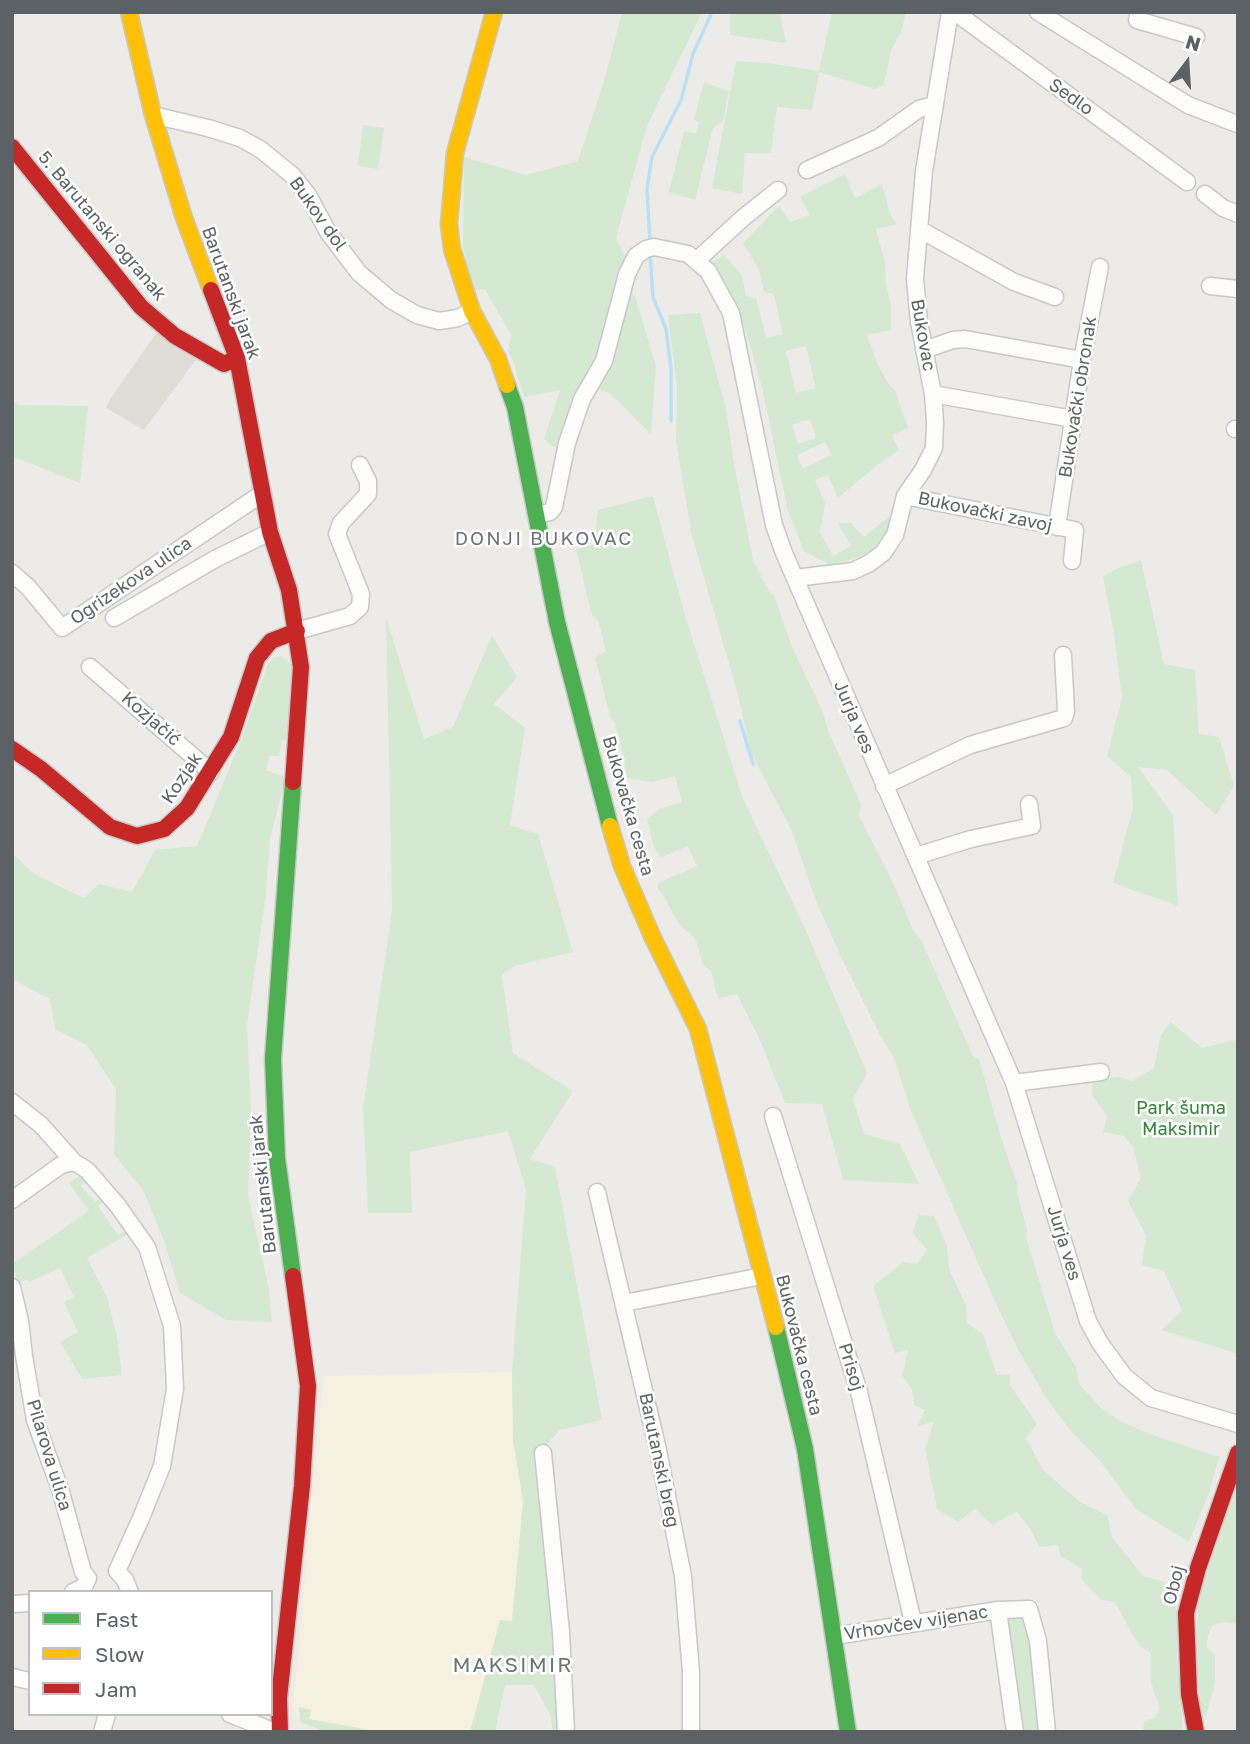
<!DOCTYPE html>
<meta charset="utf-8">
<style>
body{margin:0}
#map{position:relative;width:1250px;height:1744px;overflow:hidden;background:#ecebe7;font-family:"Golos Text",sans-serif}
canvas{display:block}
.frame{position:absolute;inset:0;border:14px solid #5c6165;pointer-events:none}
.legend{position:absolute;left:28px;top:1590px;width:245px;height:126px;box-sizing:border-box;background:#fff;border:2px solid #bec0c1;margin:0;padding:9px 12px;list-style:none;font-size:21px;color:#5c6165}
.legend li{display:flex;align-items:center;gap:14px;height:35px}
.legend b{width:35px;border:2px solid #bec0c1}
.north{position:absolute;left:1152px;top:28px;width:70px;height:70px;-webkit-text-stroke:5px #fff;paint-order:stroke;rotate:17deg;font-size:19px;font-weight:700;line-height:28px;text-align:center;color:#5c6165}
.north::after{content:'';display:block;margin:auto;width:24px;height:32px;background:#5c6165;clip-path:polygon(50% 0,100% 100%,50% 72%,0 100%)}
</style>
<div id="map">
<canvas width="1250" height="1744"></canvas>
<div class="frame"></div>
<ul class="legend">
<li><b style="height:9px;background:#4caf50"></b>Fast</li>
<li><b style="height:9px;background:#ffc107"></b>Slow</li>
<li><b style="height:9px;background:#c62828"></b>Jam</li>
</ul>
<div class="north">N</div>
</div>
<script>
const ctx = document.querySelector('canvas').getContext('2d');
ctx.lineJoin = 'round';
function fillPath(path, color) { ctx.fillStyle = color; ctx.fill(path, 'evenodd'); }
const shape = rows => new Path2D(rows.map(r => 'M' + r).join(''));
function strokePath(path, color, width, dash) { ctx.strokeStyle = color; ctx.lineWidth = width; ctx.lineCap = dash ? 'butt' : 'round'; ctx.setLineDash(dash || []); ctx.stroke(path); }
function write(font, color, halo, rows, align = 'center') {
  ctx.font = font + ' "Golos Text",sans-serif'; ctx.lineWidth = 5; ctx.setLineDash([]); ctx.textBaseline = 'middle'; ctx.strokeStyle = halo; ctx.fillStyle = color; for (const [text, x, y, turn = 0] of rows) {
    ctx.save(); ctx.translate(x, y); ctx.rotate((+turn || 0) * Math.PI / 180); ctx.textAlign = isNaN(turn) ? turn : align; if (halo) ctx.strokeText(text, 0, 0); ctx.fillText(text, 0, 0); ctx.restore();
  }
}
const commercial = shape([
 [512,1372,513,1440,523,1501,512,1621,500,1621,470,1732,326,1732,300,1722,293,1706,323,1376]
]);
const education = shape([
 [157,332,197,358,144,430,106,408,110,399]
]);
const green = shape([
 [622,12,702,12,647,126,616,238,626,258,599,357,570,407,555,448,544,439,560,390,524,397,513,361,508,351,511,335,485,289,473,290,463,248,464,157,526,175,578,161,605,78],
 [730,12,780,12,786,43,730,35],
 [832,12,906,12,901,33,891,50,884,85,875,89,819,72,812,110,777,107,771,153,745,153,742,194,712,188,736,61,768,63,819,71],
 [704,82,729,91,723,121,713,128,695,200,669,192,684,131,696,134,699,122,694,120],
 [363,125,384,128,378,169,358,166],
 [845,174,855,198,882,184,890,214,897,224,876,229,885,262,886,285,891,305,891,330,867,335,877,363,889,385,895,390,908,428,892,435,899,450,877,465,838,498,828,475,815,480,825,503,820,532,833,556,851,546,838,523,851,523,864,537,893,513,889,534,863,556,830,565,804,551,788,511,762,388,749,341,736,304,713,262,724,255,741,274,746,296,756,298,766,338,783,334,774,294,764,292,759,270,743,243,779,206,790,222,810,215,800,197],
 [806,346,816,388,796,393,786,351],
 [810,419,816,438,798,444,792,425],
 [825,442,831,455,803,469,797,455],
 [628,293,635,296,656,366,651,434,609,393,595,388],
 [700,313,726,409,734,465,753,560,769,591,774,595,791,644,824,715,827,728,861,804,859,816,896,889,913,930,921,940,973,1056,979,1059,1002,1141,1017,1183,1017,1193,1027,1229,1026,1237,1055,1333,1076,1367,1079,1384,1103,1410,1126,1424,1156,1436,1219,1457,1209,1493,1189,1542,1136,1509,1100,1461,1070,1430,1046,1398,1018,1349,998,1308,925,1143,911,1111,894,1058,879,1033,842,959,816,901,791,829,751,753,738,695,692,536,676,441,677,388,668,315],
 [12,401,18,405,88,406,80,483,12,456],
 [653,496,684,612,743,799,803,924,867,1073,853,1099,864,1134,900,1144,919,1184,843,1180,822,1104,785,1103,759,1038,737,994,718,999,711,971,703,965,695,938,679,924,663,895,658,889,658,883,697,866,688,846,661,857,654,847,647,819,659,809,682,802,675,776,652,782,627,778,622,750,615,723,610,716,595,657,606,652,598,620,592,615,576,549,600,543,596,527,598,510],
 [1141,560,1164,664,1195,670,1199,734,1219,737,1234,786,1216,815,1167,770,1138,767,1173,815,1178,906,1113,883,1133,808,1131,777,1107,756,1122,698,1114,634,1103,576,1116,569],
 [386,617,424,739,453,727,492,635,517,677,494,704,525,728,510,825,538,834,573,952,514,966,502,975,513,1053,573,1091,530,1159,555,1167,602,1420,560,1430,538,1453,556,1628,561,1732,553,1732,550,1714,534,1685,505,1685,495,1732,470,1732,500,1620,512,1621,523,1501,513,1440,512,1372,526,1189,508,1131,410,1152,412,1213,368,1213,363,1108,392,910],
 [280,656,291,663,288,740,282,740,279,756,269,756,266,770,286,777,270,838,266,894,247,1025,251,1108,248,1196,269,1289,272,1322,226,1320,180,1293,164,1241,144,1192,114,1154,116,1089,87,1045,55,1029,50,999,12,979,12,853,34,874,84,898,99,884,132,892,155,850,197,846,242,738,267,666,273,658],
 [1171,1022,1202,1048,1235,1040,1238,1045,1238,1354,1162,1330,1182,1310,1164,1271,1142,1265,1146,1235,1128,1201,1141,1178,1133,1147,1124,1136,1103,1132,1107,1116,1092,1095,1093,1080,1119,1077,1132,1081,1154,1068,1161,1035],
 [81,1175,87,1179,81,1186,95,1202,103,1197,105,1200,98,1206,118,1235,126,1230,128,1234,87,1258,107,1297,117,1337,122,1375,82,1379,60,1342,78,1332,64,1302,74,1297,60,1268,29,1282,28,1280,18,1281,12,1264,89,1211,69,1183],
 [918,1215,934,1216,947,1245,949,1269,966,1305,967,1323,983,1334,997,1375,1010,1375,1010,1385,1037,1424,1026,1438,1043,1470,1080,1502,1107,1515,1112,1537,1143,1576,1165,1582,1180,1619,1177,1658,1183,1732,1143,1732,1144,1721,1154,1718,1160,1709,1151,1682,1151,1653,1141,1647,1132,1634,1115,1602,1102,1600,1082,1580,1082,1569,1061,1556,1058,1545,1039,1547,1031,1530,1017,1512,992,1525,975,1509,958,1522,937,1509,925,1449,934,1421,917,1427,925,1410,914,1405,912,1389,902,1376,908,1350,895,1353,873,1286,893,1271,902,1262,917,1264,927,1250,913,1233],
 [1238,1481,1238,1624,1225,1622,1213,1625,1208,1635,1207,1647,1215,1655,1215,1684,1205,1718,1198,1701,1193,1637,1198,1620,1198,1599],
 [1020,1615,1028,1619,1043,1732,1020,1732,1007,1625,1010,1618],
 [299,1707,311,1710,309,1719,381,1732,326,1732,300,1722]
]);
const stream = shape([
 [650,242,647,189,652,157,681,100,693,54,712,12],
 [650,253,653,297,666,329,671,369,671,421],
 [740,721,753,764]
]);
const street = shape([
 [955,12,1187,182],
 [1038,12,1188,105,1237,124],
 [1139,12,1137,20,1196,37],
 [153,115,208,128,240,138,260,149,292,175,308,195,328,232,359,273,391,300,417,315,439,321,458,318,472,311],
 [807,170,878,138,919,109,934,105],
 [1205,194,1223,208,1238,214],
 [919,229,1014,282,1055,297],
 [696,261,744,217,778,190],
 [1210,286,1238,289],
 [924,350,953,340,965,339,1082,360],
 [933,394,1073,419],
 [1235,429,1238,429],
 [905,496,1075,530,1072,561],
 [537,515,550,512,554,507,567,443,582,399,604,361,627,274,636,256,646,249,654,247,688,254,708,271,731,313,774,525,784,553,1014,1083,1088,1321,1100,1343,1124,1376,1151,1398,1238,1424],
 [1057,527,1082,360,1100,267],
 [12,573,28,587,62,628,263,493],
 [795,578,853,571,868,564,883,553,895,535,905,496,923,470,934,448,935,422,933,394,919,322,915,279,924,171,950,12],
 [114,618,215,559,270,532],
 [297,631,350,616,360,607,361,594,337,534,341,523,368,494,368,481,360,465],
 [90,667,211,772],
 [884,786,970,745,1064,718,1066,711,1063,655],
 [916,856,971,839,1032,826,1029,804],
 [1014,1083,1101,1072],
 [12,1102,41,1125,74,1162,87,1170,118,1206,147,1247,172,1326,175,1389,162,1466,141,1518,117,1571],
 [773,1116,859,1392,913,1622],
 [597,1192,658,1450,683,1576,691,1672,691,1732],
 [12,1200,61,1165,74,1162],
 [12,1287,20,1321,24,1356,35,1420,61,1492,83,1572,88,1578],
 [624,1303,762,1276],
 [543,1453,561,1632,566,1732],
 [117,1571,125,1580,130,1592],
 [73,1592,84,1587,88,1578],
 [13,1604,30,1603],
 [998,1610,1015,1732],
 [834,1636,998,1610,1029,1609,1038,1641,1047,1732],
 [12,1677,30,1681],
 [230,1714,275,1732],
 [102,1732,107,1714]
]);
const fast = shape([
 [507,385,515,407,557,622,610,826],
 [293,782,273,1059,277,1158,293,1276],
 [776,1327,805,1449,848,1732]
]);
const slow = shape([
 [129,12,153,115,184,218,211,290],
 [494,12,455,153,449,224,452,249,472,311,498,359,507,385],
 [610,826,622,866,652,936,698,1029,776,1327]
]);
const jam = shape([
 [12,147,141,307,175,336,224,364,237,358],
 [211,290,237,358,270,532,289,590,301,667,293,782],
 [12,749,41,769,110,827,137,836,164,829,187,808,231,737,257,658,271,641,297,631],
 [280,1732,279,1698,302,1486,308,1386,293,1276],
 [1196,1732,1189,1694,1186,1613,1198,1568,1238,1453]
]);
const streetNames = [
 ["Sedlo",1071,97,35],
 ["Bukov dol",318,214,55],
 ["5. Barutanski ogranak",102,226,50],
 ["Barutanski jarak",231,293,70],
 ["Bukovac",923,335,80],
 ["Bukovački obronak",1078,397,-81],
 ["Bukovački zavoj",985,512,12],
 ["Ogrizekova ulica",131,581,-34],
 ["Jurja ves",854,717,67],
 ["Kozjačić",151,719,41],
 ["Kozjak",182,778,-56],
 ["Bukovačka cesta",628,806,74],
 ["Barutanski jarak",263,1184,-96],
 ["Jurja ves",1064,1243,73],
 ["Bukovačka cesta",799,1345,76],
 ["Prisoj",851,1367,73],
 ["Pilarova ulica",49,1455,73],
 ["Barutanski breg",659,1460,78],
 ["Oboj",1174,1585,-76],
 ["Vrhovčev vijenac",916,1623,-9]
];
const parkNames = [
 ["Park šuma",1181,1108],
 ["Maksimir",1181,1129]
];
const neighbourhoodNames = [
 ["DONJI BUKOVAC",544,539]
];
const quarterNames = [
 ["MAKSIMIR",513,1665]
];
fillPath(commercial, '#f6f0e0');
fillPath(education, '#e0ddd6');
fillPath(green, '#d5e9d2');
strokePath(stream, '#bae0f8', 3.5);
strokePath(street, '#c7c8c7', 19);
strokePath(fast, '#c8c8c7', 19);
strokePath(slow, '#c8c8c7', 19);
strokePath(jam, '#c8c8c7', 19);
strokePath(street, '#fcfcfb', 16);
strokePath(fast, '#4caf50', 16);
strokePath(slow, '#ffc107', 16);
strokePath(jam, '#c62828', 16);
write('18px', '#5c6165', '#fff', streetNames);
write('18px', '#328633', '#fff', parkNames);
ctx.letterSpacing = '2px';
write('19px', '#6d7377', '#fff', neighbourhoodNames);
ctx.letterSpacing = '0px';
ctx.letterSpacing = '2px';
write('21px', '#6d7377', '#fff', quarterNames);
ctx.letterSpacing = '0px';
</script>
